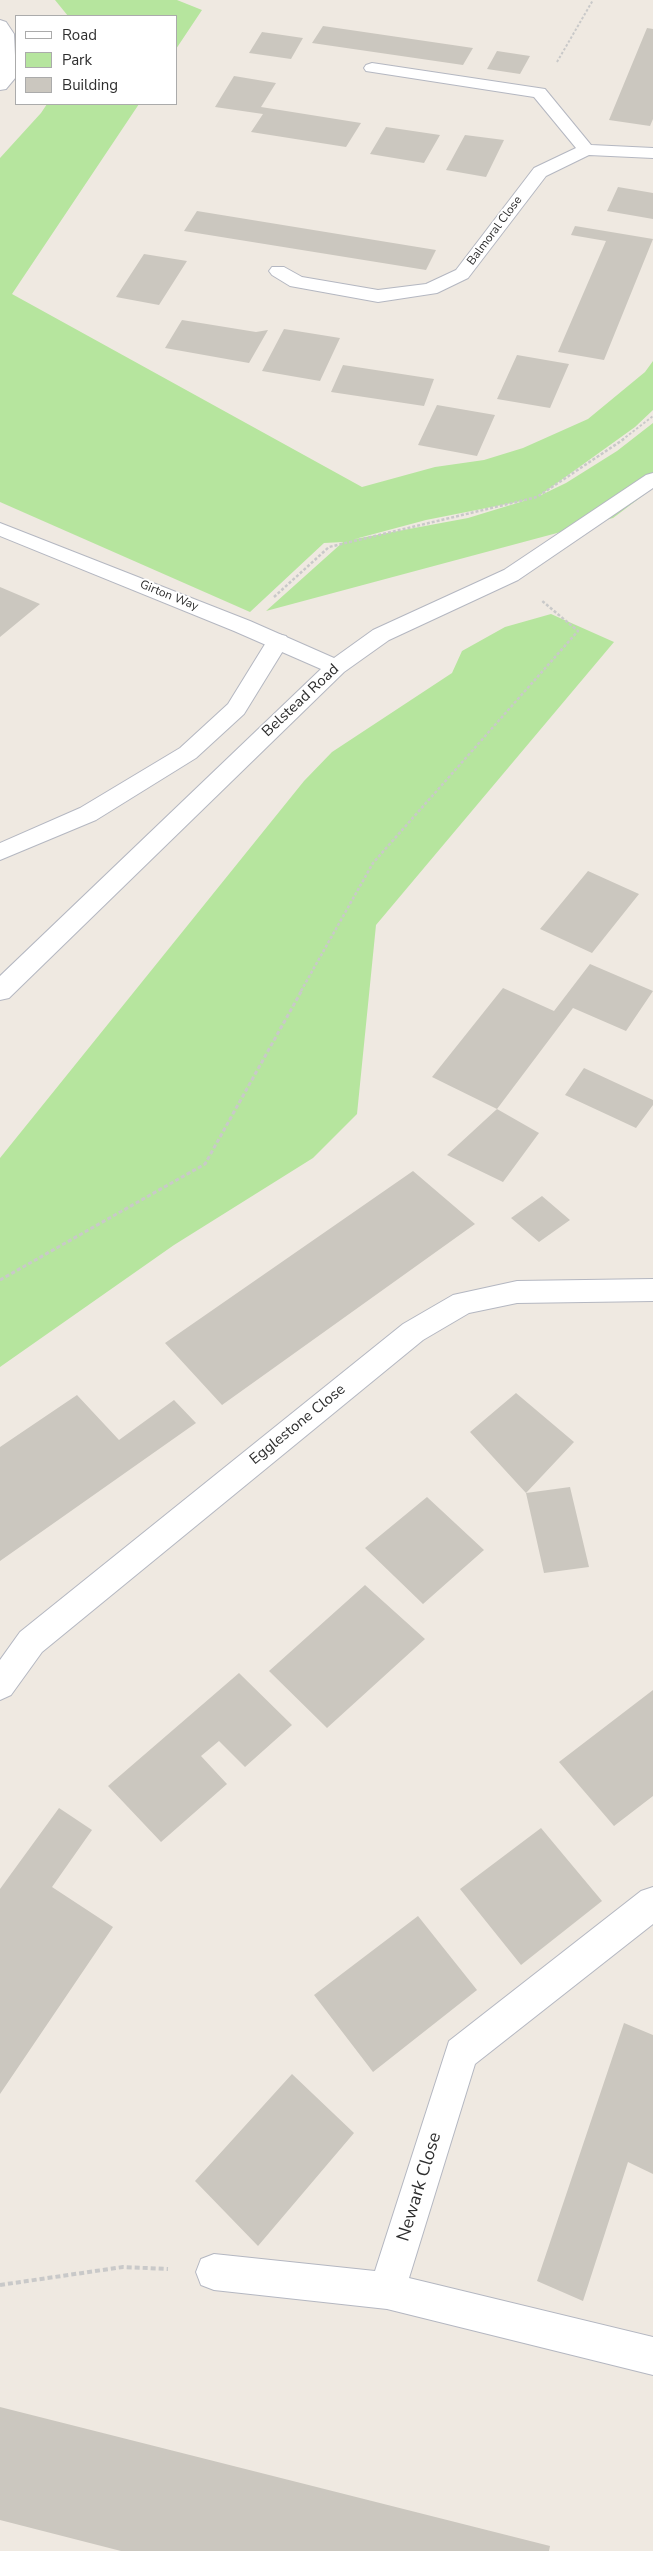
<!DOCTYPE html>
<style>
body{margin:0}
#map{position:relative;width:653px;height:2551px;overflow:hidden;background:#efe9e1;font-family:"Nunito Sans",sans-serif}
canvas{display:block}
.legend{position:absolute;left:15px;top:15px;width:162px;height:90px;box-sizing:border-box;background:#fff;border:1px solid #ababab;margin:0;padding:6px 9px;list-style:none;font-size:15px;color:#2e2e2e}
.legend li{display:flex;align-items:center;gap:10px;height:25px}
.legend b{width:25px;border:1px solid #ababab}
</style>
<div id="map">
<canvas width="653" height="2551"></canvas>
<ul class="legend">
<li><b style="height:6px;background:#fff"></b>Road</li>
<li><b style="height:14px;background:#b6e59e"></b>Park</li>
<li><b style="height:14px;background:#cbc7bf"></b>Building</li>
</ul>
</div>
<script>
const ctx = document.querySelector('canvas').getContext('2d');
ctx.lineJoin = 'round';
function fillPath(path, color) { ctx.fillStyle = color; ctx.fill(path, 'evenodd'); }
const shape = rows => new Path2D(rows.map(r => 'M' + r).join(''));
function strokePath(path, color, width, dash) { ctx.strokeStyle = color; ctx.lineWidth = width; ctx.lineCap = dash ? 'butt' : 'round'; ctx.setLineDash(dash || []); ctx.stroke(path); }
function write(font, color, halo, rows, align = 'center') {
  ctx.font = font + ' "Nunito Sans",sans-serif'; ctx.lineWidth = 4; ctx.setLineDash([]); ctx.textBaseline = 'middle'; ctx.strokeStyle = halo; ctx.fillStyle = color; for (const [text, x, y, turn = 0] of rows) {
    ctx.save(); ctx.translate(x, y); ctx.rotate((+turn || 0) * Math.PI / 180); ctx.textAlign = isNaN(turn) ? turn : align; if (halo) ctx.strokeText(text, 0, 0); ctx.fillText(text, 0, 0); ctx.restore();
  }
}
const green = shape([
 [55,0,177,0,202,10,176,49,176,16,68,16],
 [47,104,139,104,12,294,362,487,435,467,484,460,523,448,588,419,645,372,653,361,653,410,635,427,539,496,566,483,617,451,653,423,653,488,613,518,266,611,343,542,324,543,250,612,0,502,0,158,41,113],
 [527,500,468,518,355,539,426,520],
 [551,614,614,642,376,925,357,1114,313,1158,174,1245,0,1367,0,1158,304,781,332,752,452,673,462,651,505,627]
]);
const building = shape([
 [323,26,473,48,463,65,312,43],
 [647,28,653,29,653,119,650,126,609,120],
 [262,32,303,38,291,59,249,53],
 [497,51,530,56,520,74,487,69],
 [234,76,276,83,261,107,361,123,346,147,251,132,263,114,215,107],
 [386,127,440,135,424,163,370,154],
 [465,135,504,140,486,177,446,170],
 [618,187,653,193,653,219,607,211],
 [197,211,436,250,426,270,184,231],
 [575,226,653,239,604,360,558,352,606,241,571,235],
 [144,254,187,261,159,305,116,297],
 [182,320,256,332,268,330,249,363,165,348],
 [284,329,340,338,320,381,262,371],
 [517,355,569,364,550,408,497,399],
 [343,365,434,379,424,406,331,392],
 [437,405,495,415,477,456,418,445],
 [0,587,40,604,0,637],
 [588,871,639,894,592,953,540,929],
 [590,964,653,991,626,1031,573,1008,497,1109,432,1077,503,988,554,1011],
 [584,1068,653,1100,653,1105,636,1128,565,1095],
 [497,1109,539,1133,503,1182,447,1155],
 [413,1171,475,1224,222,1405,165,1343],
 [542,1196,570,1220,539,1242,511,1218],
 [516,1393,574,1442,526,1493,570,1487,589,1567,544,1573,526,1493,470,1432],
 [77,1395,119,1440,174,1400,196,1423,0,1561,0,1447],
 [427,1497,484,1550,423,1604,365,1548],
 [365,1585,425,1639,327,1728,269,1671],
 [239,1673,292,1725,245,1767,219,1741,201,1756,227,1784,161,1842,108,1786],
 [653,1690,653,1796,614,1826,559,1762],
 [59,1808,92,1830,52,1887,113,1927,0,2094,0,1889],
 [541,1828,602,1901,521,1965,460,1889],
 [418,1916,477,1990,373,2072,314,1995],
 [624,2023,653,2035,653,2174,628,2162,583,2301,537,2281],
 [292,2074,354,2133,258,2246,195,2181],
 [0,2407,550,2546,549,2551,121,2551,0,2520]
]);
const pathFar3 = shape([
 [557,62,593,0],
 [622,440,653,416]
]);
const pathFar2 = shape([
 [274,597,329,547,537,497,624,439],
 [301,991,373,863,578,631,541,600]
]);
const pathFar1 = shape([
 [0,1280,205,1164,302,990]
]);
const path = shape([
 [0,2285,123,2267,168,2269]
]);
const lane = shape([
 [278,634,286,636,289,641,244,714,196,758,96,820,0,860,0,843,80,808,180,748,228,704,270,636,278,634]
]);
const street = shape([
 [372,63,545,89,591,145,653,148,653,158,589,155,546,176,468,278,437,293,378,302,290,286,272,275,269,271,272,267,284,267,302,277,378,290,426,284,456,270,534,168,576,148,534,97,366,71,364,68,366,65,372,63],
 [653,1279,653,1301,517,1303,469,1313,423,1340,42,1652,11,1695,0,1700,0,1660,20,1632,403,1324,453,1295,517,1281,653,1279],
 [653,1887,653,1924,475,2064,409,2278,653,2337,653,2375,387,2309,214,2290,201,2285,196,2272,201,2259,214,2254,375,2271,449,2041,641,1891,653,1887]
]);
const secondary = shape([
 [0,20,6,22,14,34,16,77,6,89,0,90,0,20],
 [653,473,653,488,518,580,389,640,344,672,9,998,0,1000,0,976,321,669,234,631,0,536,0,523,250,621,334,658,373,630,504,570,646,475,653,473]
]);
const farStreetnames = [
 ["Balmoral Close",495,231,-53],
 ["Girton Way",169,596,22]
];
const streetNames = [
 ["Belstead Road",301,701,-43],
 ["Egglestone Close",298,1425,-39]
];
const nearStreetnames = [
 ["Newark Close",420,2187,-73]
];
fillPath(green, '#b6e59e');
fillPath(building, '#cbc7bf');
strokePath(lane, '#b4b7c1', 2);
strokePath(street, '#b4b7c1', 2);
strokePath(secondary, '#b4b7c1', 2);
strokePath(pathFar3, '#c9c9c9', 2, [2.5, 2]);
strokePath(pathFar2, '#c9c9c9', 2.5, [3, 2]);
strokePath(pathFar1, '#c9c9c9', 3, [4, 2.5]);
strokePath(path, '#c9c9c9', 4, [5, 3]);
fillPath(lane, '#fff');
fillPath(street, '#fff');
fillPath(secondary, '#fff');
write('12px', '#2e2e2e', '#fff', farStreetnames);
write('15px', '#2e2e2e', '#fff', streetNames);
write('18px', '#2e2e2e', '#fff', nearStreetnames);
</script>
